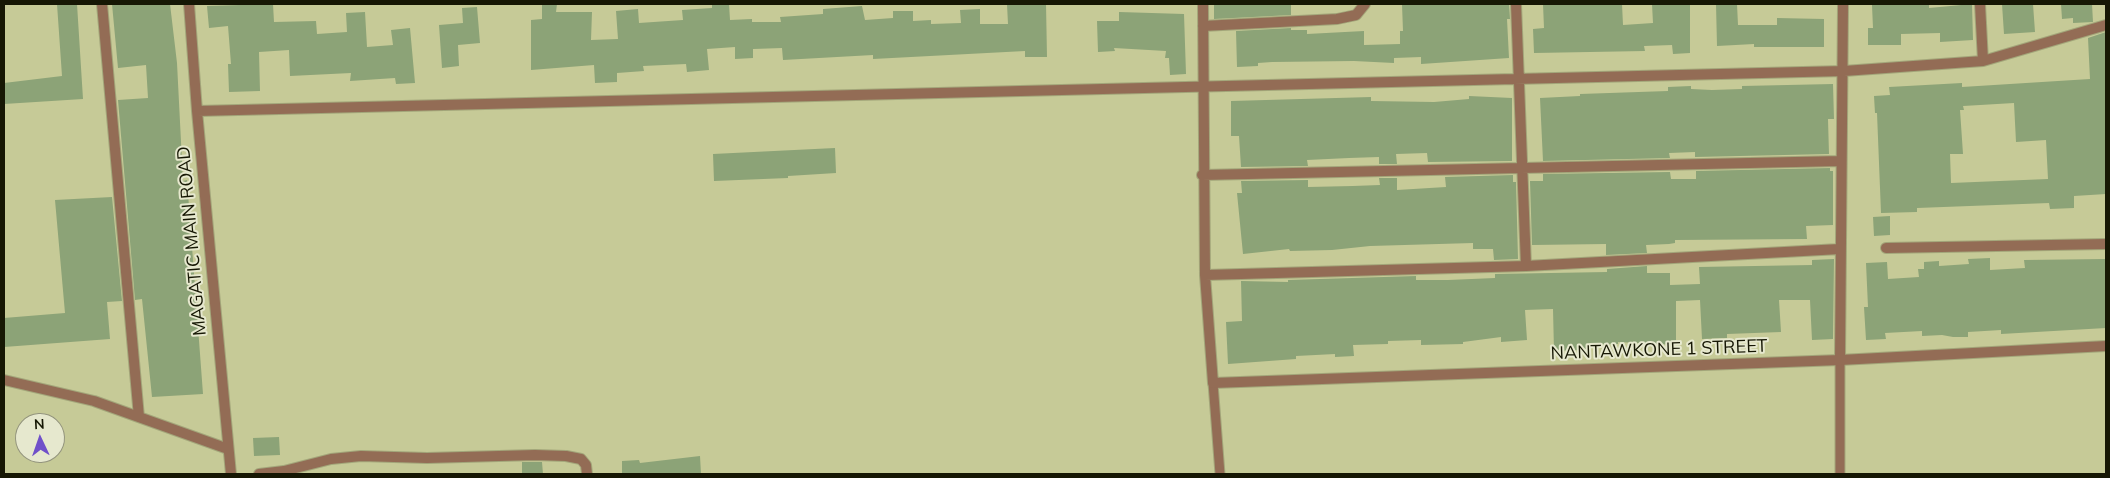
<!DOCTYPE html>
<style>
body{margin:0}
#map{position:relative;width:2110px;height:478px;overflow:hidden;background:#c6ca97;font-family:Mulish,sans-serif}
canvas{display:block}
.frame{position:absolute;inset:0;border:5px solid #161704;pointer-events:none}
.north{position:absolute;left:15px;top:413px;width:50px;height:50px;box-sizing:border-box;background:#e6e8ce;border:1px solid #93947d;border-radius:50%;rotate:357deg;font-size:14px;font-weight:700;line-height:20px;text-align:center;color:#161704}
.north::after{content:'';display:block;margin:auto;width:18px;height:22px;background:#7050c9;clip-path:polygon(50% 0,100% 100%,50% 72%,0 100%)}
</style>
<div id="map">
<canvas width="2110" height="478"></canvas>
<div class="frame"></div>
<div class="north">N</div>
</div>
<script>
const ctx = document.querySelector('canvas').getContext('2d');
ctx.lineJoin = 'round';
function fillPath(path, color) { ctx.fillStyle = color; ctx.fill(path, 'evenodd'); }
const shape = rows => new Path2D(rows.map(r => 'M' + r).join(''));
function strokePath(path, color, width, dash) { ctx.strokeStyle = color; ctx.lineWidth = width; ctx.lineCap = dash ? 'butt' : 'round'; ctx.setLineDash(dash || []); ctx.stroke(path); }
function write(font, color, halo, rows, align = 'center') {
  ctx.font = font + ' Mulish,sans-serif'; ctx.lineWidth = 4; ctx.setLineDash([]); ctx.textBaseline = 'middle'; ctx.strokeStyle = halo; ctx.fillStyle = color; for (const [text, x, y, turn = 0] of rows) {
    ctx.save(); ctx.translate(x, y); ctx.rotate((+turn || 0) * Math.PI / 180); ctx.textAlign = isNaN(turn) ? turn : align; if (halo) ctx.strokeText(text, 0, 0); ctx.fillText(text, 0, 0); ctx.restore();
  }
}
const building = shape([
 [57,4,77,4,83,99,4,104,4,83,62,76],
 [112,4,170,4,177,63,183,181,187,180,203,394,152,397,142,299,135,300,118,100,148,98,146,65,118,68],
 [273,4,274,22,316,21,317,34,347,32,346,13,365,12,367,47,393,45,391,30,410,28,415,83,396,84,395,78,350,81,351,73,290,76,289,50,259,52,260,91,229,92,228,64,231,64,228,26,209,28,207,6],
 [542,4,557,4,556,12,592,12,591,40,618,39,616,11,638,9,639,23,683,20,682,10,712,8,712,4,729,4,730,20,752,19,752,22,781,22,780,17,823,14,823,9,862,6,865,20,893,18,893,11,913,11,913,21,931,20,931,24,961,23,960,10,980,9,980,24,1008,24,1007,4,1046,4,1047,57,1025,57,1025,51,873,59,873,55,783,60,782,48,753,49,753,58,735,59,735,47,707,49,709,70,687,72,686,64,643,66,644,71,617,73,617,82,595,83,594,65,531,70,531,20,542,19],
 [1214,4,1291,4,1291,15,1214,19],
 [1402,4,1509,4,1510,19,1507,19,1509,58,1421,64,1421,57,1394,58,1394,63,1354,61,1272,62,1258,63,1258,66,1237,67,1236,31,1291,28,1291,30,1307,30,1307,34,1364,31,1364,45,1400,44,1400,31,1403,31],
 [1543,4,1622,4,1623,25,1653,23,1652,4,1690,4,1690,53,1673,54,1672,45,1644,46,1645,51,1534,53,1533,29,1544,28],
 [1716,4,1737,4,1738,25,1777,25,1777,18,1824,19,1824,47,1754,47,1754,44,1717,46],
 [1929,4,1929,8,1972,4,1973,40,1940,42,1940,33,1901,34,1901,45,1868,45,1868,28,1873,28,1872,5],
 [2002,4,2033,4,2035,32,2004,34],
 [2061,4,2092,4,2093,22,2073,23,2073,18,2062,19],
 [477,7,480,43,458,45,459,66,442,68,439,25,463,23,462,8],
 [1119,12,1184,14,1186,74,1170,75,1169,58,1165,58,1166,51,1114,48,1115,51,1098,52,1097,21,1119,21],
 [2106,32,2106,194,2074,196,2074,208,2050,209,2049,203,1917,208,1917,212,1881,213,1877,113,1875,113,1874,96,1890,95,1889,87,1962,83,1962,87,2090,79,2088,38],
 [2014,103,2016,142,2046,140,2048,179,1951,183,1950,154,1963,154,1960,110,1964,110,1963,106],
 [1833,84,1834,119,1828,119,1829,154,1695,157,1695,152,1669,153,1670,158,1543,161,1540,98,1580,96,1580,94,1668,91,1668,87,1691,86,1691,89,1712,90,1742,89,1742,86],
 [1469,96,1512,98,1512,161,1428,162,1427,153,1396,154,1397,164,1379,164,1379,157,1349,158,1307,160,1308,166,1241,167,1239,136,1231,136,1231,101,1371,97,1371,101,1434,102,1469,99],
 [835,148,836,173,788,176,788,178,714,181,713,154],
 [1830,168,1830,171,1833,171,1833,225,1806,226,1807,239,1675,240,1675,243,1669,244,1646,245,1647,253,1606,255,1606,244,1532,245,1530,181,1543,181,1543,174,1670,172,1671,179,1696,179,1696,171],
 [1513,175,1513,182,1516,182,1518,259,1494,260,1493,249,1473,249,1473,243,1370,246,1332,250,1290,251,1289,249,1243,254,1237,193,1242,193,1241,181,1308,180,1308,187,1353,186,1380,185,1379,178,1397,178,1397,190,1446,187,1445,177],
 [112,197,122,301,107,302,110,339,4,347,4,318,65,313,55,200],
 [1890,216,1890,235,1874,236,1873,217],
 [1990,258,1990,270,2025,268,2024,260,2106,259,2106,328,2001,334,2001,330,1968,332,1968,337,1953,337,1942,335,1922,336,1922,331,1885,333,1886,339,1866,340,1864,307,1868,307,1866,263,1887,262,1888,279,1919,277,1918,269,1924,269,1924,262,1939,261,1939,266,1969,264,1968,259],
 [1834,259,1833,339,1812,340,1810,300,1779,300,1781,332,1727,334,1727,338,1702,339,1700,300,1676,301,1676,345,1618,342,1618,344,1587,345,1587,350,1554,351,1553,309,1525,310,1527,340,1501,342,1501,337,1463,342,1463,344,1421,345,1421,340,1388,341,1388,344,1353,345,1354,356,1335,357,1335,354,1296,356,1296,359,1228,364,1226,322,1242,321,1241,281,1288,282,1288,280,1416,276,1416,280,1448,280,1495,278,1495,274,1607,272,1607,269,1647,266,1647,273,1670,273,1670,285,1700,284,1699,267,1812,265,1812,260],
 [279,437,280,455,254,456,253,438],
 [700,456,701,474,622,474,622,461,639,460,640,463],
 [522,462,542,462,543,474,522,474]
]);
const service = shape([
 [1213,383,1220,474],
 [1840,474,1840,360]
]);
const minor = shape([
 [102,4,139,417],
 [189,4,197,111,231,474],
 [1203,4,1205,275,1213,383,1840,360,2106,346],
 [1516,4,1526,266],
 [1980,4,1983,61],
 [1203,26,1337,19,1356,15,1365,4],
 [197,111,1844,71,1983,61,2106,25],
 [1202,175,1841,161],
 [1886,248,2106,244],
 [1205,275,1526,266,1840,249],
 [1840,360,1843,4],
 [4,380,94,401,228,449],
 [259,474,284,471,331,459,361,456,427,458,535,455,566,456,581,459,586,465,587,474]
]);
const streetNames = [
 ["MAGATIC MAIN ROAD",192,241,-95],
 ["NANTAWKONE 1 STREET",1659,350,-2]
];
fillPath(building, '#8ca377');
strokePath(service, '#a3a67a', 11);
strokePath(minor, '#a3a67a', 12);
strokePath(service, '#936c55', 9);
strokePath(minor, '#936c55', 10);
write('18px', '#161704', '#e6e8ce', streetNames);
</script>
